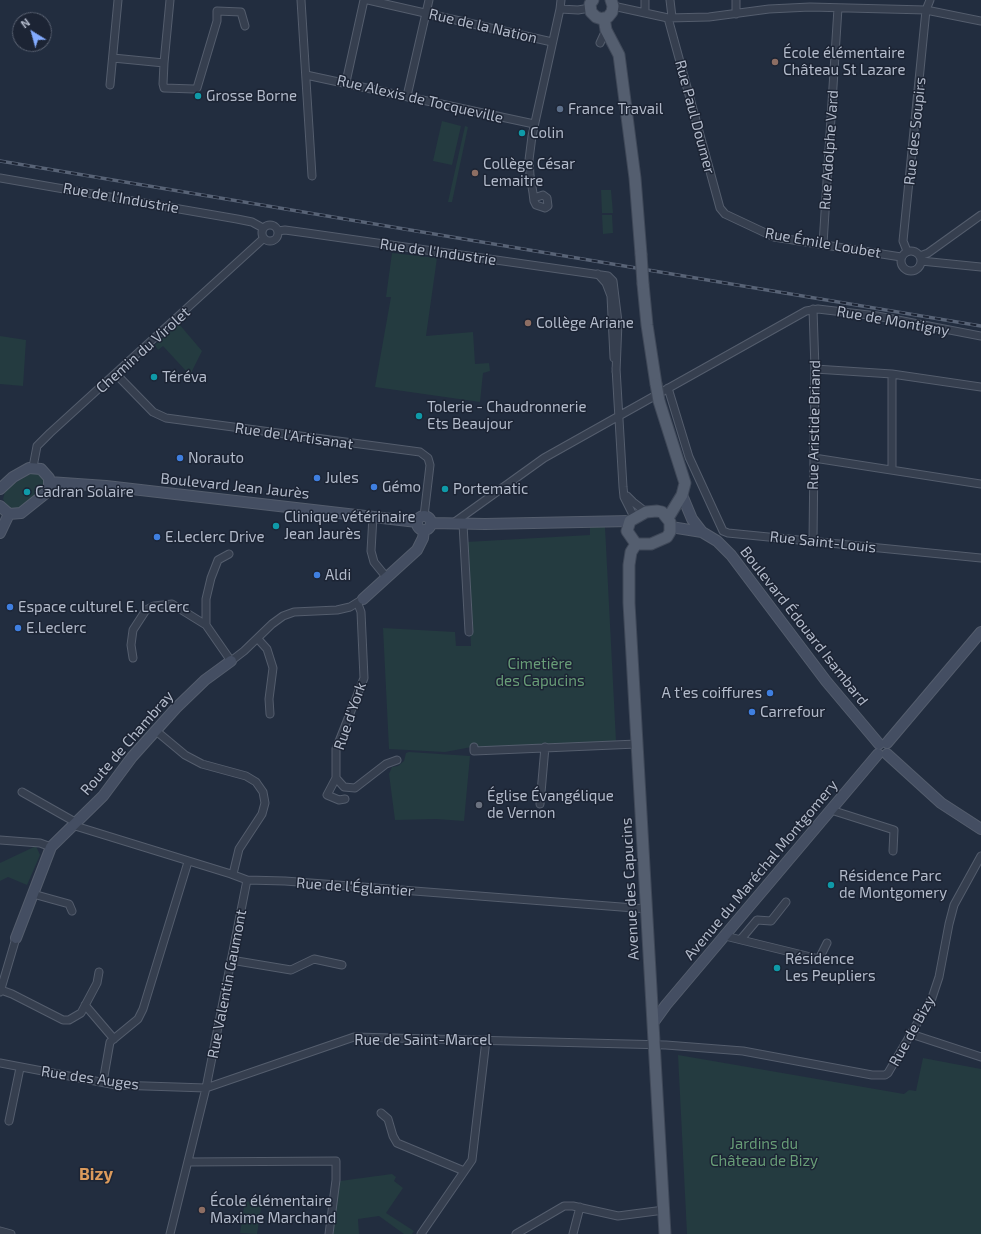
<!DOCTYPE html>
<meta charset="utf-8">
<style>
body{margin:0}
#map{position:relative;width:981px;height:1234px;overflow:hidden;background:#222d3f;font-family:"Exo 2",sans-serif}
canvas{display:block}
.north{position:absolute;left:12px;top:12px;width:40px;height:40px;box-sizing:border-box;background:#1c2434;border:1px solid #586070;border-radius:50%;rotate:323deg;font-size:11px;font-weight:700;line-height:16px;text-align:center;color:#b2baca}
.north::after{content:'';display:block;margin:auto;width:14px;height:18px;background:#83abff;clip-path:polygon(50% 0,100% 100%,50% 72%,0 100%)}
</style>
<div id="map">
<canvas width="981" height="1234"></canvas>
<div class="north">N</div>
</div>
<script>
const ctx = document.querySelector('canvas').getContext('2d');
ctx.lineJoin = 'round';
function fillPath(path, color) { ctx.fillStyle = color; ctx.fill(path, 'evenodd'); }
const shape = rows => new Path2D(rows.map(r => 'M' + r).join(''));
function strokePath(path, color, width, dash) { ctx.strokeStyle = color; ctx.lineWidth = width; ctx.lineCap = dash ? 'butt' : 'round'; ctx.setLineDash(dash || []); ctx.stroke(path); }
function write(font, color, halo, rows, align = 'center') {
  ctx.font = font + ' "Exo 2",sans-serif'; ctx.lineWidth = 3; ctx.setLineDash([]); ctx.textBaseline = 'middle'; ctx.strokeStyle = halo; ctx.fillStyle = color; for (const [text, x, y, turn = 0] of rows) {
    ctx.save(); ctx.translate(x, y); ctx.rotate((+turn || 0) * Math.PI / 180); ctx.textAlign = isNaN(turn) ? turn : align; if (halo) ctx.strokeText(text, 0, 0); ctx.fillText(text, 0, 0); ctx.restore();
  }
}
const green = shape([
 [442,121,461,126,452,165,433,161],
 [465,126,468,127,452,202,448,202],
 [601,190,611,190,613,213,602,213],
 [602,215,612,215,613,233,603,234],
 [392,253,437,258,426,336,473,332,475,364,489,363,490,371,483,373,480,402,375,387,391,297,386,297],
 [179,324,202,351,188,379,182,375,186,371,163,346,158,350,155,345],
 [0,336,26,340,23,386,0,384],
 [34,472,43,475,45,483,44,487,23,507,14,510,8,508,3,499,6,488],
 [590,527,605,527,616,741,483,748,477,746,445,752,389,749,383,628,455,632,456,646,471,646,466,542,590,535],
 [409,752,470,756,464,821,436,819,395,820,389,774,392,767,398,766,404,761,406,753],
 [36,846,40,855,27,885,8,877,0,881,0,863],
 [678,1055,904,1094,909,1090,916,1091,923,1058,981,1069,981,1234,687,1234],
 [392,1174,396,1177,394,1181,403,1188,386,1213,414,1231,412,1234,404,1234,379,1216,358,1219,359,1234,331,1234,340,1181],
 [245,1201,262,1203,257,1234,240,1233]
]);
const street = shape([
 [170,0,164,63,163,84,164,88,194,89,197,88,217,21,217,11,241,12,245,26],
 [301,0,312,176],
 [368,0,552,42],
 [645,0,645,13],
 [670,0,672,17],
 [613,6,668,18,709,17,769,9,810,7,926,10,981,21],
 [560,9,561,0],
 [736,14,736,0],
 [668,18,720,208,725,214,774,237,901,257],
 [600,43,606,30],
 [113,58,164,63],
 [306,75,534,124],
 [346,82,364,0],
 [110,85,118,0],
 [407,96,429,0],
 [0,178,237,219,252,222,263,228],
 [534,198,543,195,547,198,548,206,545,208,536,205,534,201,533,193,530,175,529,160,532,136,560,9,578,10,590,8],
 '262 233a8 8 0 1 1 16 0a8 8 0 1 1-16 0Z',
 [278,231,285,230,307,233,608,276,613,281,618,322,616,372],
 [823,244,838,8],
 '901 261a10 10 0 1 1 20 0a10 10 0 1 1-20 0Z',
 [907,251,903,241,926,10,930,0],
 [920,256,928,253,981,215],
 [921,261,981,267],
 [598,274,606,283,611,296,614,358],
 [616,368,623,487,624,497,634,517],
 [815,369,892,374,981,387],
 [116,374,153,412,166,418,420,452,428,458,430,465,424,516],
 [668,388,689,457,723,531,728,533,981,558],
 [814,458,981,484],
 [33,467,37,446,50,433,264,238],
 [892,469,892,374],
 [627,496,633,502,646,512],
 [373,516,371,551,374,562,387,578],
 [452,524,544,458,806,311,818,309,877,316,981,336],
 [463,524,469,632],
 [813,541,815,369,813,309],
 [229,554,218,560,211,578,206,599,206,625,231,661,244,651,272,624,283,616,294,612,337,610,350,607,363,599],
 [358,604,361,612,364,678,336,749,336,778,344,787,355,788,386,764,397,760],
 [258,639,267,649,273,668,269,699,270,714],
 [133,658,131,645,133,630,146,610,154,606,172,604,206,625],
 [155,730,185,755,202,764,246,776,256,782,263,792,265,803,262,814,239,849,233,874],
 [474,747,474,751,637,744],
 [336,778,327,795,339,800,345,799],
 [22,792,75,822],
 [540,804,545,747],
 [831,810,894,830,893,851],
 [72,825,231,874,247,880,285,881,647,909],
 [0,840,40,843,51,847],
 [33,894,69,904,72,911],
 [725,936,819,959,827,943],
 [741,939,757,920,771,921,786,902],
 [231,960,291,970,314,959,342,965],
 [1,990,12,994,63,1020,69,1020,81,1013,97,983,99,972],
 [0,992,16,938],
 [85,1005,114,1039],
 [911,1034,981,1057],
 [0,1063,116,1085,206,1088,354,1037,666,1045,743,1051,872,1075,885,1075,888,1073,932,998,939,977,949,924,954,905,981,856],
 [103,1082,110,1042,138,1019,143,1009,188,862],
 [381,1113,388,1119,393,1136,397,1143,464,1171],
 [9,1121,20,1068],
 [188,1162,336,1161,336,1180,329,1234],
 [0,1231,11,1234],
 [170,1234,206,1088,247,880],
 [421,1234,472,1160,486,1040],
 [516,1234,564,1206,573,1206,618,1216,664,1210],
 [573,1234,580,1207]
]);
const secondary = shape([
 [49,482,106,486,417,522],
 [0,489,13,477,29,468,41,469,49,478,49,486,46,493,21,513,9,514,0,506],
 [682,495,692,519,702,532],
 '417 523a7 7 0 1 1 14 0a7 7 0 1 1-14 0Z',
 [431,523,485,524,630,521],
 [671,527,702,532,717,541,731,555,826,681,879,744],
 [0,533,9,514],
 [363,599,417,550,423,538,424,531],
 [887,743,981,632],
 [887,754,941,803,981,829],
 [16,938,51,847,103,796,132,757,176,708,205,680,231,661],
 [653,1023,666,1005,878,754]
]);
const primary = shape([
 [593,0,590,4,591,12,596,17,602,19,608,17,612,12,613,6,611,0],
 [604,18,606,30,619,55,635,178,641,254],
 [643,284,647,325,656,384],
 [659,401,685,483,682,495,668,518],
 [657,511,662,512,670,522,670,532,667,537,651,544,636,544,627,531,630,521,646,512,657,511],
 [636,544,631,552,629,565,629,603,665,1234]
]);
const rail = shape([
 [0,161,981,326]
]);
const primaryBridge = shape([
 [641,254,643,284],
 [656,384,659,401]
]);
const markers = [
 [775,62,4,"#8d6e63"],
 [198,96,4,"#0f9aa8"],
 [560,109,4,"#5c6f8a"],
 [522,133,4,"#0f9aa8"],
 [475,173,4,"#8d6e63"],
 [528,323,4,"#8d6e63"],
 [154,377,4,"#0f9aa8"],
 [419,416,4,"#0f9aa8"],
 [180,458,4,"#3f7fe0"],
 [317,478,4,"#3f7fe0"],
 [374,487,4,"#3f7fe0"],
 [445,489,4,"#0f9aa8"],
 [27,492,4,"#0f9aa8"],
 [276,526,4,"#0f9aa8"],
 [157,537,4,"#3f7fe0"],
 [317,575,4,"#3f7fe0"],
 [10,607,4,"#3f7fe0"],
 [18,628,4,"#3f7fe0"],
 [770,693,4,"#3f7fe0"],
 [752,712,4,"#3f7fe0"],
 [479,805,4,"#6b7280"],
 [831,885,4,"#0f9aa8"],
 [777,968,4,"#0f9aa8"],
 [202,1210,4,"#8d6e63"]
];
const streetNames = [
 ["Rue de la Nation",483,26,13],
 ["Rue Alexis de Tocqueville",420,99,13],
 ["Rue Paul Doumer",695,117,75],
 ["Rue des Soupirs",915,131,-84],
 ["Rue Adolphe Vard",829,150,-86],
 ["Rue de l'Industrie",121,198,10],
 ["Rue Émile Loubet",823,243,10],
 ["Rue de l'Industrie",438,252,8],
 ["Rue de Montigny",893,321,10],
 ["Chemin du Virolet",143,350,-42],
 ["Rue Aristide Briand",814,425,-89],
 ["Rue de l'Artisanat",294,436,8],
 ["Boulevard Jean Jaurès",235,486,6],
 ["Rue Saint-Louis",823,542,6],
 ["Boulevard Édouard Isambard",804,626,52],
 ["Rue d'York",350,716,-71],
 ["Route de Chambray",127,743,-49],
 ["Avenue du Maréchal Montgomery",761,870,-50],
 ["Rue de l'Églantier",355,887,4],
 ["Avenue des Capucins",630,889,-93],
 ["Rue Valentin Gaumont",227,984,-79],
 ["Rue de Bizy",912,1031,-61],
 ["Rue de Saint-Marcel",423,1040],
 ["Rue des Auges",90,1078,8]
];
const poiNames = [
 ["École élémentaire",783,53],
 ["Château St Lazare",783,70],
 ["Grosse Borne",206,96],
 ["France Travail",568,109],
 ["Colin",530,133],
 ["Collège César",483,164],
 ["Lemaitre",483,181],
 ["Collège Ariane",536,323],
 ["Téréva",162,377],
 ["Tolerie - Chaudronnerie",427,407],
 ["Ets Beaujour",427,424],
 ["Norauto",188,458],
 ["Jules",325,478],
 ["Gémo",382,487],
 ["Portematic",453,489],
 ["Cadran Solaire",35,492],
 ["Clinique vétérinaire",284,517],
 ["Jean Jaurès",284,534],
 ["E.Leclerc Drive",165,537],
 ["Aldi",325,575],
 ["Espace culturel E. Leclerc",18,607],
 ["E.Leclerc",26,628],
 ["A t'es coiffures",762,693,"right"],
 ["Carrefour",760,712],
 ["Église Évangélique",487,796],
 ["de Vernon",487,813],
 ["Résidence Parc",839,876],
 ["de Montgomery",839,893],
 ["Résidence",785,959],
 ["Les Peupliers",785,976],
 ["École élémentaire",210,1201],
 ["Maxime Marchand",210,1218]
];
const parkNames = [
 ["Cimetière",540,664],
 ["des Capucins",540,681],
 ["Jardins du",764,1144],
 ["Château de Bizy",764,1161]
];
const quarterNames = [
 ["Bizy",96,1174]
];
fillPath(green, '#243b40');
strokePath(street, '#545d6d', 9);
strokePath(secondary, '#545d6d', 12);
strokePath(primary, '#3f4858', 13);
strokePath(street, '#363f4f', 7);
strokePath(secondary, '#444e62', 10);
strokePath(primary, '#545e6f', 11);
strokePath(rail, '#586376', 3.5);
strokePath(rail, '#1c2434', 2, [6]);
strokePath(primaryBridge, '#3f4858', 13, []);
strokePath(primaryBridge, '#545e6f', 11);
for (const [x, y, r, color] of markers) { const dot = new Path2D(); dot.arc(x, y, r, 0, 2 * Math.PI); ctx.fillStyle = color; ctx.fill(dot); strokePath(dot, '#1c2434', 1.5); }
write('15px', '#b2baca', '#1c2434', streetNames);
write('15px', '#b2baca', '#1c2434', poiNames, 'left');
write('15px', '#689d77', '#1c2434', parkNames);
write('bold 17px', '#dc9b5c', '#1c2434', quarterNames);
</script>
